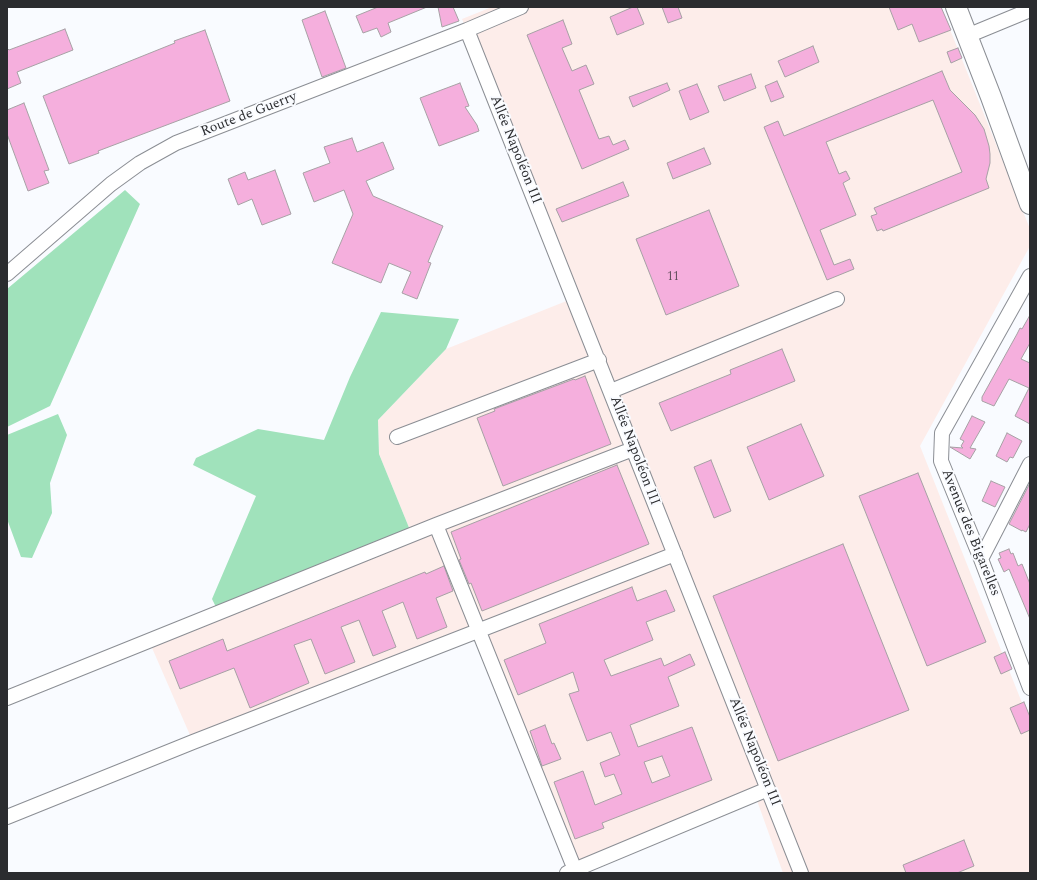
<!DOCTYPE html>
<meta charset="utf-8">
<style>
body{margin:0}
#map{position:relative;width:1037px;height:880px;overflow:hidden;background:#f9fbff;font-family:Spectral,serif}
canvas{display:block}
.frame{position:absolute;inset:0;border:8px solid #2b2c2f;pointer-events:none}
</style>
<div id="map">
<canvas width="1037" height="880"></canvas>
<div class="frame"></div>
</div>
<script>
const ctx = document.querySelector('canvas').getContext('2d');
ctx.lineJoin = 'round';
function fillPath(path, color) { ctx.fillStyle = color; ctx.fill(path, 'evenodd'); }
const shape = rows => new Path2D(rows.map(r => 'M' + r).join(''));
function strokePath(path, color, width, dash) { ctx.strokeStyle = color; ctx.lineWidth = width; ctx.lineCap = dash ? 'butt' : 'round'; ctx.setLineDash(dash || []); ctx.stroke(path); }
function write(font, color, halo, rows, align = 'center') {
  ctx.font = font + ' Spectral,serif'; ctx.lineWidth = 4; ctx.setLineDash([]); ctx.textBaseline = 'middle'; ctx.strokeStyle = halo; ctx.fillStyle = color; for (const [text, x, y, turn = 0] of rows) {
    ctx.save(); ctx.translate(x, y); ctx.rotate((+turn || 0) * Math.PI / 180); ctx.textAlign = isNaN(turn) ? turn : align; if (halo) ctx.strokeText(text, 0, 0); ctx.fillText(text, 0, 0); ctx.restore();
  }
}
const industrial = shape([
 [492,7,941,7,1030,229,1030,246,920,446,1030,723,1030,873,783,873,755,795,575,870,478,630,193,742,149,641,412,535,379,454,378,420,446,349,574,298,462,19]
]);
const green = shape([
 [125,190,140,204,50,406,7,427,7,289],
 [381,312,459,319,446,349,378,420,379,454,412,535,219,613,212,599,256,496,193,465,196,458,258,429,324,440,350,377],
 [58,414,67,435,50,483,52,513,32,558,21,557,7,519,7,435]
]);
const building = shape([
 [378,7,427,7,388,23,391,32,381,37,377,28,363,33,356,16,378,7],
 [438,7,453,7,459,21,442,27,438,7],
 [633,7,637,7,644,24,617,35,610,17,633,7],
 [662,7,678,7,682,18,668,23,662,7],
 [889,7,941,7,951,30,919,42,912,24,898,30,889,7],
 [325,11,346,68,322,77,302,20,325,11],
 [563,20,572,44,562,48,572,71,586,65,594,84,579,90,599,139,609,136,613,145,625,140,629,149,582,169,527,35,563,20],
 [65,29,73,50,17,72,21,83,7,89,7,48,9,50,65,29],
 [205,30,230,101,98,151,99,153,69,164,43,96,175,43,174,41,205,30],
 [813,46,819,62,785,77,778,61,813,46],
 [958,48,962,58,951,63,947,52,958,48],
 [942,71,950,90,975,115,984,129,989,146,990,154,990,163,986,179,989,188,883,231,882,229,877,231,871,216,877,214,874,208,962,172,933,100,826,142,839,174,846,171,850,179,843,183,856,215,820,230,834,265,850,259,854,269,827,280,764,127,778,121,784,136,942,71],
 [751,74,756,88,724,101,718,86,751,74],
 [777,81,784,97,771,102,765,86,777,81],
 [460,83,469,106,465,107,477,125,479,131,439,146,420,98,460,83],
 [667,83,670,90,633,107,629,97,667,83],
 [697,84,709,112,690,120,679,91,697,84],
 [24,103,49,170,44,171,49,183,28,191,7,134,7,110,24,103],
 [352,138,357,152,383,142,394,169,366,181,373,196,443,226,428,262,431,263,417,299,402,293,411,272,389,263,381,283,332,263,353,214,344,190,314,202,303,173,330,163,324,147,352,138],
 [704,148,711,164,673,179,667,163,704,148],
 [275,170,291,214,262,225,252,199,238,205,228,179,245,172,248,180,275,170],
 [623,182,629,196,562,222,556,209,623,182],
 [709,210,739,286,666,315,636,239,709,210],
 [1030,315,1030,343,1021,359,1030,363,1030,424,1015,416,1029,388,1009,379,994,406,982,401,982,397,1017,334,1020,328,1022,329,1030,315],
 [782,349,795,381,671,431,659,403,731,374,730,370,782,349],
 [585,376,611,444,503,486,477,418,495,411,494,409,574,379,575,380,585,376],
 [972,416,985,422,970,448,976,449,970,459,950,447,963,448,961,446,964,441,960,439,972,416],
 [801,424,824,476,769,500,747,447,801,424],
 [1007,433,1022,441,1013,458,1010,457,1007,462,996,456,1007,433],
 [711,460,731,511,714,518,694,467,711,460],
 [617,465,649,544,482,611,471,583,469,584,459,560,461,559,451,532,617,465],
 [918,473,986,642,927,666,859,496,918,473],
 [991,481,1005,487,995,507,982,501,991,481],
 [1030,483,1030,524,1026,532,1022,530,1022,531,1009,524,1030,483],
 [843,544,909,710,778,761,713,596,843,544],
 [1009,549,1011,554,1013,553,1018,566,1022,564,1030,584,1030,619,1009,569,1004,572,998,559,1001,558,999,553,1009,549],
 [444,566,453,591,436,598,447,627,417,639,403,602,382,611,396,647,373,656,359,620,341,627,355,662,325,674,311,639,294,645,309,683,250,708,234,668,180,689,169,661,223,639,227,651,425,572,426,574,444,566],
 [632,587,637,601,666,590,675,611,646,622,653,640,604,660,611,676,661,658,664,666,690,654,695,665,668,677,679,706,630,725,638,747,692,727,712,780,602,823,604,828,575,839,554,782,583,771,595,805,622,794,614,774,605,777,600,763,620,755,611,732,587,741,569,694,579,691,573,672,518,695,504,660,546,643,539,624,632,587],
 [662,756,670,776,652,783,644,762,662,756],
 [1005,652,1012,669,1001,674,994,657,1005,652],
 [1024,702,1030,717,1030,730,1021,734,1010,708,1024,702],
 [545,725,552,744,554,743,561,759,542,766,530,731,545,725],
 [964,840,974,866,957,873,906,873,903,865,964,840]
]);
const minor = shape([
 [467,30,801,873],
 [967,36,1030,10],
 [7,274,111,184,140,163,176,143,467,30,521,7],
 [1030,276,942,433,941,461,981,559,1030,688],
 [611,391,837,299],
 [397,437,599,360],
 [436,525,575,870],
 [981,559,1030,464],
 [7,698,436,525,633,449],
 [7,817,193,742,675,554],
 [567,873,768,789]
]);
const secondary = shape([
 [956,7,991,97,1030,204]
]);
const numberNames = [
 ["11",673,278]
];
const streetNames = [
 ["Route de Guerry",249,115,-21],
 ["Allée Napoléon III",515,150,68],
 ["Allée Napoléon III",634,451,69],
 ["Avenue des Bigarelles",970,533,68],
 ["Allée Napoléon III",754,752,68]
];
fillPath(industrial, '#fdedea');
fillPath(green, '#a0e2bb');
fillPath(building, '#f5afdd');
strokePath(building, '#a7a1a5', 1);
strokePath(minor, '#8b8e94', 16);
strokePath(secondary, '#8b8e94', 22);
strokePath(minor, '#fff', 14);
strokePath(secondary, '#fff', 20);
write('12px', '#5e4d5a', null, numberNames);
write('14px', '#2b2c2f', '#f9fbff', streetNames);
</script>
